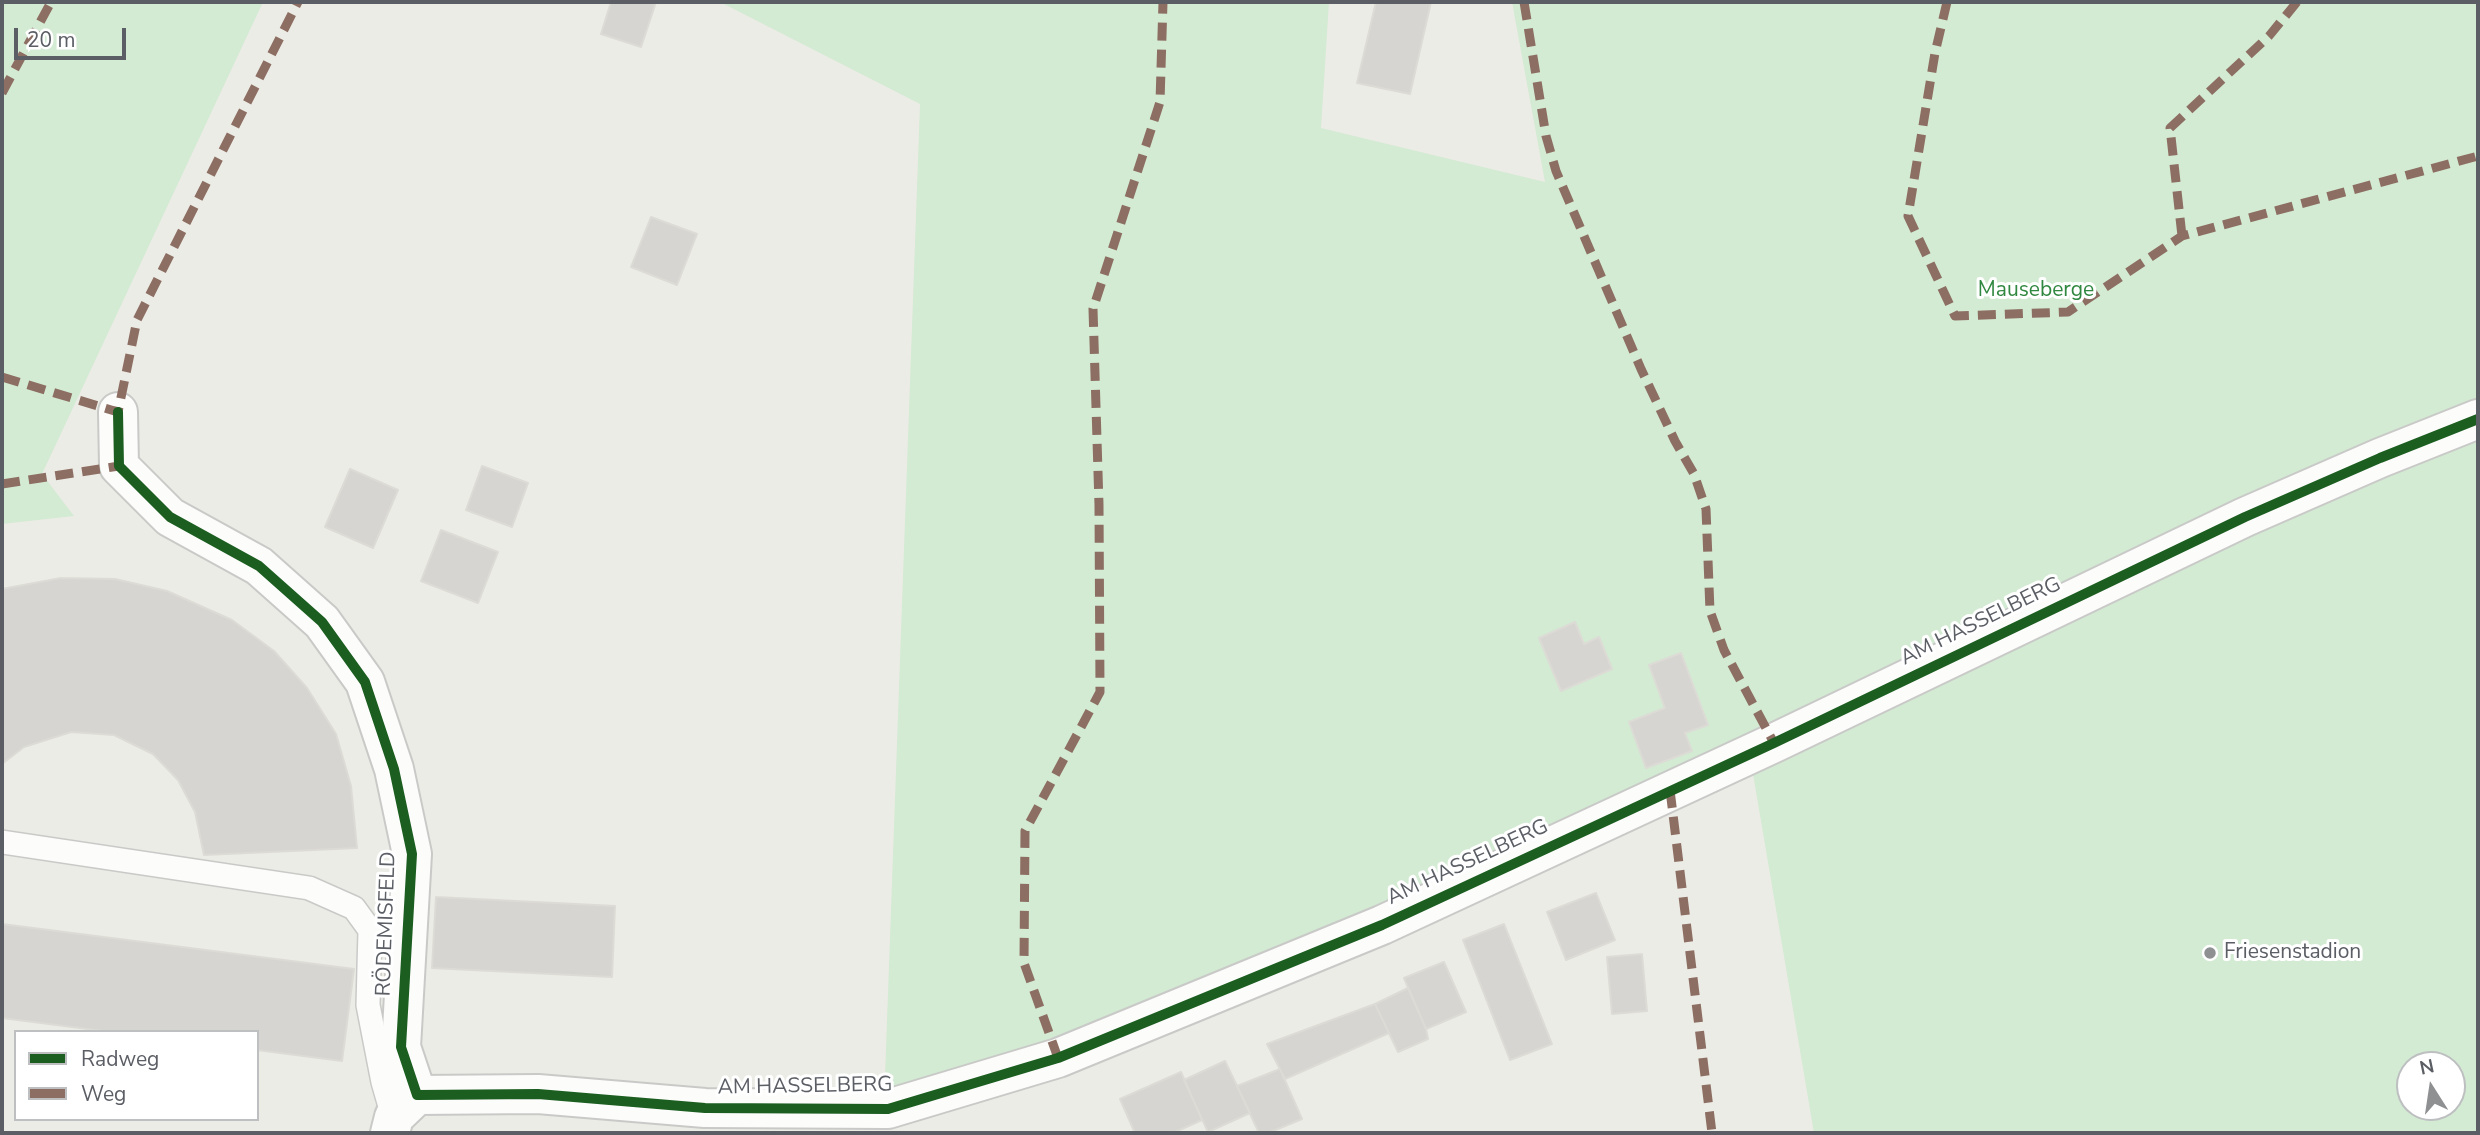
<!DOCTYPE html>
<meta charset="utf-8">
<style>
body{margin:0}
#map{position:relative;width:2480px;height:1135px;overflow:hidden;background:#ecece6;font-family:"Nunito Sans",sans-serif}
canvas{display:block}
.frame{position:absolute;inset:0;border:4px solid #5b5e65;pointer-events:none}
.legend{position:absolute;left:14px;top:1030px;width:245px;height:91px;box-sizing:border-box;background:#fff;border:2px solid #bdbfc1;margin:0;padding:9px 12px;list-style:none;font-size:21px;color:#5b5e65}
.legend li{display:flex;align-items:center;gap:14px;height:35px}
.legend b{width:35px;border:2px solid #bdbfc1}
.north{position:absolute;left:2396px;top:1051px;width:70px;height:70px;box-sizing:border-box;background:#fff;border:2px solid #bdbfc1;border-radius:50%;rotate:348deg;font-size:19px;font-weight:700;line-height:28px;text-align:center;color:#5b5e65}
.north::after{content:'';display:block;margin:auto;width:24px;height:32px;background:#8e9092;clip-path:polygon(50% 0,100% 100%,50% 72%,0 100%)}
.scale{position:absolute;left:14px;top:28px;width:112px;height:32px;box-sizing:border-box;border:4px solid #5b5e65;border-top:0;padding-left:9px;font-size:21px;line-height:24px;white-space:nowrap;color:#5b5e65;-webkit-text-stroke:5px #fff;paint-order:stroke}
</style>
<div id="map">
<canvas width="2480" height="1135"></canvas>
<div class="frame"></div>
<ul class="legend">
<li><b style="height:9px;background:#1b5e20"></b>Radweg</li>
<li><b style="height:9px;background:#8d6e63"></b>Weg</li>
</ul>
<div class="north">N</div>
<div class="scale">20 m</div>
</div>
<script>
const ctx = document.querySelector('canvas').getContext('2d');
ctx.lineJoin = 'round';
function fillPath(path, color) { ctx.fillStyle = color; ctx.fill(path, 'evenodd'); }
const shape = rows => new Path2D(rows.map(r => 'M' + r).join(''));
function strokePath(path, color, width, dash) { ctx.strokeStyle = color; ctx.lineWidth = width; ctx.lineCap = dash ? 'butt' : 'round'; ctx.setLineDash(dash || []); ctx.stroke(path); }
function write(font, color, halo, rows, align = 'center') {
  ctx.font = font + ' "Nunito Sans",sans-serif'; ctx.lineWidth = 6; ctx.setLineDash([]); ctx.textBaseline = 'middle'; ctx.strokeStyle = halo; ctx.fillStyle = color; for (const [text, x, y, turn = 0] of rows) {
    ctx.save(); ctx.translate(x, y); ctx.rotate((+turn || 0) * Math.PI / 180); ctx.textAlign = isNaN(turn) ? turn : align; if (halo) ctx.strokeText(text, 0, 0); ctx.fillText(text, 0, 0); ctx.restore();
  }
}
const green = shape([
 [2,2,263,2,42,474,74,516,2,524],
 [720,2,1329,2,1321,128,1545,182,1512,2,2478,2,2478,415,1379,920,884,1104,920,104],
 [2478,440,2478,1133,1814,1133,1753,774,2246,535],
 [2410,1065,2452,1065,2452,1107,2410,1107]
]);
const building = shape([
 [611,2,656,2,641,47,601,34,611,2],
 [1376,2,1431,2,1410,94,1357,83,1376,2],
 [651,217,697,234,677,285,631,267,651,217],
 [482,466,528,483,512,527,466,510,482,466],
 [350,469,398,490,373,548,325,527,350,469],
 [441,530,498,552,478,603,421,581,441,530],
 [61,578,115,579,167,591,232,620,274,651,307,688,336,734,351,786,357,848,204,855,195,812,178,780,153,754,114,735,71,732,24,747,2,764,2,589,61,578],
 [1575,622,1584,644,1599,637,1612,669,1561,691,1539,638,1575,622],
 [1681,653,1708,725,1685,733,1692,751,1646,768,1629,722,1665,708,1649,665,1681,653],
 [1596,893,1615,940,1566,960,1547,912,1596,893],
 [436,897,615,906,612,977,432,968,436,897],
 [2,924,354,969,342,1061,257,1050,257,1032,111,1032,2,1018,2,924],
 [1504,924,1552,1044,1510,1060,1463,940,1504,924],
 [1642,954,1647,1011,1612,1014,1607,957,1642,954],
 [1444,962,1466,1012,1426,1029,1404,978,1444,962],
 [1408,988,1426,1029,1428,1039,1398,1052,1375,1004,1408,988],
 [1375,1004,1389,1033,1285,1079,1267,1044,1375,1004],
 [1225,1061,1250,1113,1208,1132,1184,1080,1225,1061],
 [1280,1069,1302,1119,1268,1133,1259,1133,1237,1086,1280,1069],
 [1181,1072,1202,1120,1173,1133,1135,1133,1120,1099,1181,1072]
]);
const service = shape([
 [2,842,309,888,354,908,370,930,368,1005,383,1082,394,1120]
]);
const minor = shape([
 [118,412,119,466,170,517,259,566,322,622,365,682,394,769,412,854,401,1047,417,1095],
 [417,1095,538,1094,705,1108,888,1109,1058,1058,1382,925,1774,743,2245,517,2380,458,2478,419],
 [390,1133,394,1117,417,1095]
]);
const quiet = shape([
 [1524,2,1546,136,1556,171,1641,369,1675,441,1694,474,1706,509,1710,611,1724,650,1774,743],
 [1947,2,1935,53,1908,216,1955,316,2068,312,2182,236,2478,156],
 [2,93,51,2],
 [2182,236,2170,128,2269,36,2297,2],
 [2,377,118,412,137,320,298,2],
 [2,484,119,466],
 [1670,790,1712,1133],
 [1058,1058,1024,963,1025,831,1100,692,1099,505,1093,309,1160,102,1163,2]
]);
const cycleway = shape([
 [118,412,119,466,170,517,259,566,322,622,365,682,394,769,412,854,401,1047,417,1095,538,1094,705,1108,888,1109,1058,1058,1382,925,1774,743,2245,517,2380,458,2478,419]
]);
const markers = [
 [2210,953,7,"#8e9092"]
];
const parkNames = [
 ["Mauseberge",2036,291]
];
const streetNames = [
 ["AM HASSELBERG",1981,622,-26],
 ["AM HASSELBERG",1468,863,-25],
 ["RÖDEMISFELD",387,924,-88],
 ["AM HASSELBERG",805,1087,-1]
];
const poiNames = [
 ["Friesenstadion",2224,953]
];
fillPath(green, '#d3ead3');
fillPath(building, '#d6d5d1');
strokePath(building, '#dcdbd5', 2);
strokePath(service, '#c9cac8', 26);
strokePath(minor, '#c9cac8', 42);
strokePath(service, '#fcfcfb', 23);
strokePath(minor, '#fcfcfb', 38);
strokePath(quiet, '#8d6e63', 9, [18, 9]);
strokePath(cycleway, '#1b5e20', 10);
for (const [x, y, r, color] of markers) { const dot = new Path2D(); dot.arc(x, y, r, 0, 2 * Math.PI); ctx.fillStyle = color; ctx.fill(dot); strokePath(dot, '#fff', 2.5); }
write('21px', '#308740', '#fff', parkNames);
write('21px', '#5b5e65', '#fff', streetNames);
write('21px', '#5b5e65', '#fff', poiNames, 'left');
</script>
